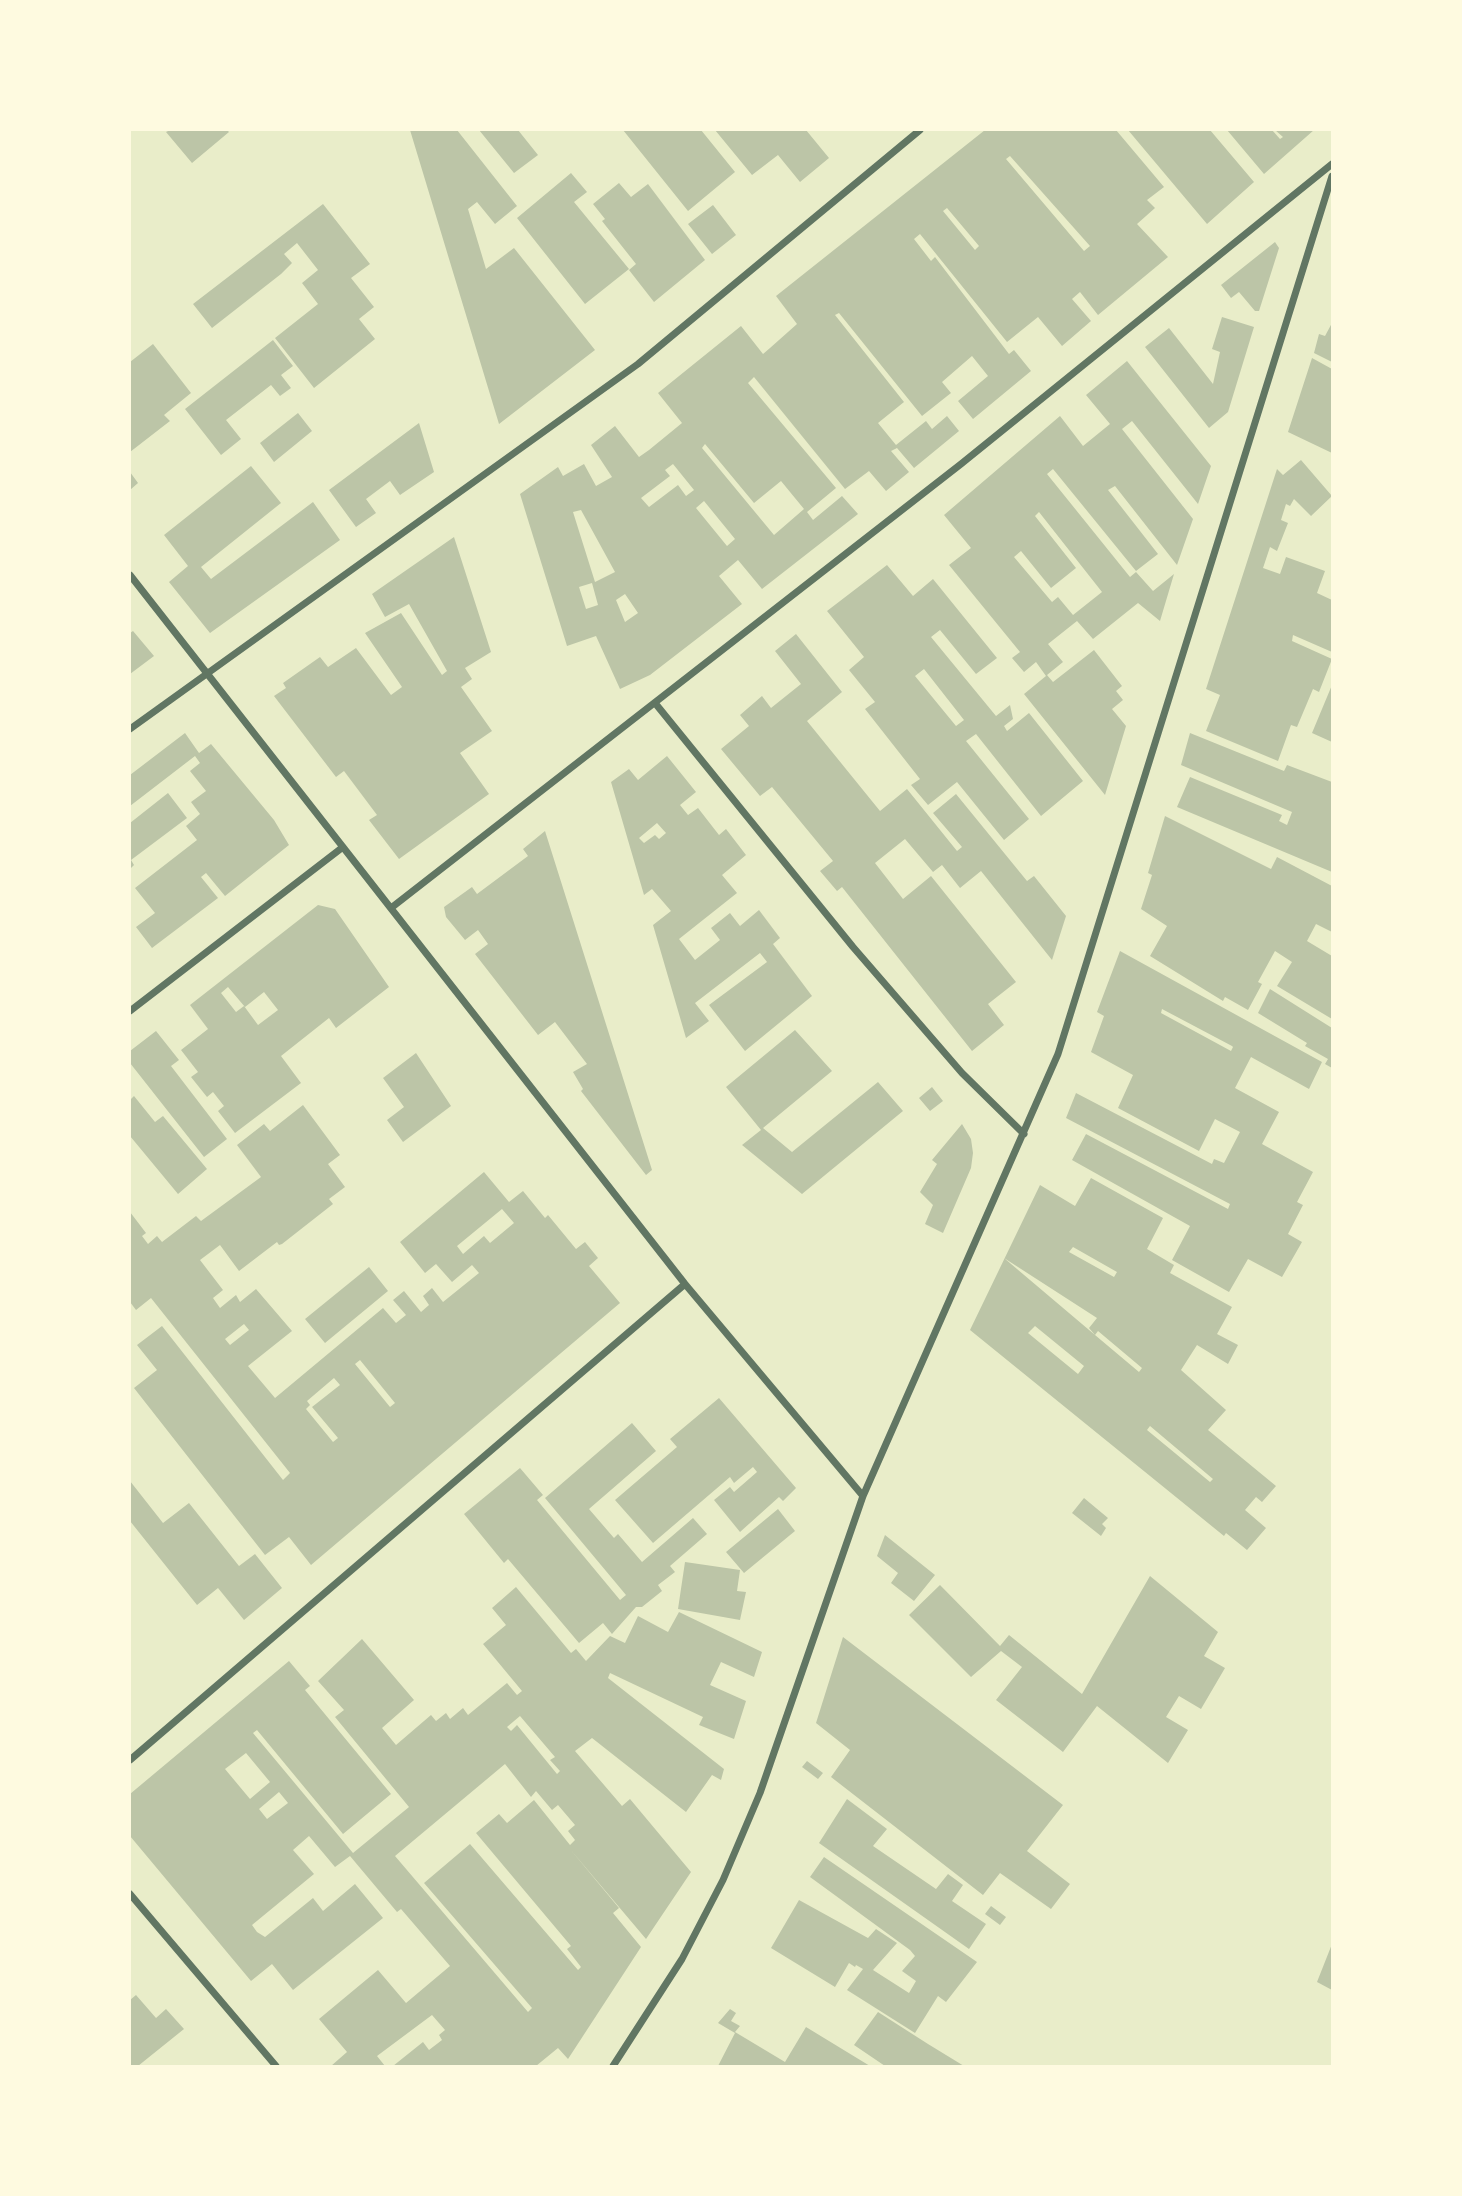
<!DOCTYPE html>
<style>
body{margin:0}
#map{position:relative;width:1462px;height:2196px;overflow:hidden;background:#e9edc9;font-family:Spectral,serif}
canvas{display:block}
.frame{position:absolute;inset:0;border:131px solid #fefae0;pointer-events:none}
</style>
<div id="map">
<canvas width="1462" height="2196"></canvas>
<div class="frame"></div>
</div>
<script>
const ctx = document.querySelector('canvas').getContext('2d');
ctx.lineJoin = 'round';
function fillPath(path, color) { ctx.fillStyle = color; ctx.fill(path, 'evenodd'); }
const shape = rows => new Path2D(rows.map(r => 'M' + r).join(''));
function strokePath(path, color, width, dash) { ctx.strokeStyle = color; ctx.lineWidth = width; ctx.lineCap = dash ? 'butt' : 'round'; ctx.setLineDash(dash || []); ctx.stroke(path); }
const building = shape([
 [170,130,227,130,229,132,192,163,166,132],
 [410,130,457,130,517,206,495,224,477,202,468,209,486,269,514,248,595,350,499,424],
 [479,130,518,130,538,155,514,173],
 [623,130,701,130,735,172,688,211],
 [715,130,806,130,829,158,800,182,778,155,752,175],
 [985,130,1116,130,1164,187,1147,200,1155,208,1137,224,1168,257,1098,315,1080,292,1072,299,1091,321,1062,346,1038,317,1007,342,920,234,914,239,931,261,935,257,1009,354,1014,350,1031,371,973,419,958,401,988,376,972,356,942,382,951,393,922,416,839,313,835,315,904,402,878,423,896,445,926,421,932,429,947,416,959,431,914,468,897,448,891,451,909,472,886,491,869,471,845,489,754,377,748,383,836,488,807,512,813,520,842,496,858,514,762,589,738,560,719,576,742,604,650,675,620,689,596,636,567,646,520,494,558,467,563,476,584,464,596,486,612,477,591,445,615,426,639,457,649,450,682,423,658,393,741,326,763,354,770,348,797,324,776,296],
 [1010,156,1090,246,1084,251,1006,159],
 [947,208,979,246,975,250,943,211],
 [705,444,754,503,781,481,804,509,774,535,702,448],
 [673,464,694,490,686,496,678,485,649,507,641,498,670,476,665,470],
 [704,501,735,539,727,546,696,508],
 [581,510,615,572,595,582,573,512],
 [592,583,598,605,586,609,579,587],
 [625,594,638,613,625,622,616,600],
 [1128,130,1210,130,1254,182,1207,224],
 [1227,130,1272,130,1280,139,1283,137,1275,130,1314,130,1264,174],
 [571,173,587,192,574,202,629,269,585,304,517,218],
 [619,183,631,197,648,184,705,260,654,302,629,270,636,264,602,221,605,219,593,204],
 [323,204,370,264,351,278,374,307,359,319,375,339,314,388,275,338,318,304,302,283,318,270,297,243,284,254,292,263,281,274,212,328,193,304],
 [713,205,736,235,712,254,688,224],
 [1275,242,1279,248,1259,311,1255,311,1239,292,1231,298,1221,285],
 [1222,317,1254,327,1228,412,1209,428,1145,347,1169,328,1213,384,1220,352,1212,349],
 [1332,323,1332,362,1314,353,1319,334,1325,336],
 [273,340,293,366,281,375,291,388,280,396,271,385,226,420,241,439,221,455,185,409],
 [153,344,191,393,164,415,170,421,130,452,130,362],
 [1312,358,1332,369,1332,453,1288,432],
 [1127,361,1211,466,1198,504,1132,421,1122,429,1193,519,1177,565,1115,486,1108,490,1158,554,1136,571,1053,469,1047,474,1130,577,1136,572,1153,591,1174,574,1160,621,1138,603,1093,639,1077,621,1048,644,1063,662,1047,675,1053,682,1094,650,1122,686,1116,691,1123,700,1112,709,1126,726,1105,795,1024,694,1046,676,1036,662,1024,672,1012,658,1020,652,949,565,971,548,944,515,1060,416,1083,446,1110,424,1086,395],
 [1039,512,1102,592,1073,615,1058,597,1052,602,1014,557,1021,551,1051,588,1076,568,1035,516],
 [298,413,312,431,274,462,260,443],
 [419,423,434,472,400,495,390,481,366,499,376,513,356,527,329,490],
 [1301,460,1332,496,1311,516,1294,499,1290,506,1286,504,1281,520,1288,523,1277,551,1270,547,1263,568,1280,574,1286,557,1325,571,1317,593,1332,600,1332,652,1293,635,1292,641,1332,659,1319,692,1313,689,1297,727,1291,725,1278,761,1206,731,1220,695,1206,689,1277,469,1283,475],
 [251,466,281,503,201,567,211,579,313,502,340,540,210,633,169,582,188,566,164,535],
 [130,472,138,483,130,490],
 [454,537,491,652,465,668,472,679,461,687,492,731,460,753,489,794,399,859,369,820,377,815,344,771,336,777,274,696,286,688,283,683,320,657,328,667,356,648,391,695,402,687,365,633,401,613,442,675,447,671,409,604,385,617,372,594],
 [887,565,913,596,933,579,997,658,976,674,940,630,931,637,996,716,1010,705,1013,719,1004,726,1007,731,1029,713,1083,781,1041,816,976,734,966,741,1029,819,1004,840,957,782,928,805,911,785,920,779,865,709,875,702,849,670,864,657,827,611],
 [924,669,964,720,956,726,915,676],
 [133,631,154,656,130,674,130,633],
 [796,634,842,692,807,721,880,811,907,789,957,851,962,847,933,813,956,794,1027,881,1034,876,1066,916,1052,960,981,871,960,888,942,865,933,872,905,839,875,863,903,899,931,876,1016,982,988,1004,1004,1025,972,1051,842,887,837,891,820,871,833,861,772,787,760,796,721,749,749,726,740,715,762,696,771,708,801,684,775,651],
 [1332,685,1332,742,1312,733],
 [185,733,199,753,211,744,274,820,289,845,225,896,206,873,201,877,218,898,152,948,136,927,155,913,135,888,197,840,186,826,200,814,191,802,206,791,190,771,200,763,195,756,130,806,130,775],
 [1190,733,1284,771,1287,765,1332,782,1332,872,1177,807,1190,777,1282,815,1279,821,1287,825,1292,812,1181,765],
 [667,756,696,792,680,805,688,815,698,808,719,835,726,829,746,855,722,875,737,893,679,939,695,960,720,940,711,928,730,913,740,926,759,910,780,938,773,944,812,996,745,1051,709,1005,767,962,760,953,695,1003,709,1021,686,1038,653,925,671,911,652,889,644,895,611,782,629,769,638,780],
 [657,823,666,833,659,839,655,835,644,843,639,838],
 [168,793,187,818,131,860,134,865,130,869,130,823],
 [1165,816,1271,869,1277,857,1332,886,1332,932,1316,924,1307,941,1332,956,1332,1019,1277,986,1292,962,1275,951,1258,982,1262,984,1248,1010,1225,997,1223,1001,1150,956,1167,926,1141,909,1152,875,1148,873],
 [545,831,652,1170,646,1175,581,1091,583,1089,573,1072,587,1064,555,1022,538,1035,475,954,488,944,478,930,465,940,446,917,444,907,472,887,477,894,528,856,523,849],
 [318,905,335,909,389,987,336,1028,329,1018,281,1056,301,1083,235,1133,218,1111,224,1106,213,1092,207,1097,191,1077,198,1072,181,1050,208,1029,190,1005],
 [228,987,245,1007,264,992,278,1010,258,1025,244,1006,236,1012,221,993],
 [1120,951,1322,1062,1309,1089,1251,1057,1235,1088,1279,1112,1262,1144,1313,1172,1297,1202,1303,1205,1288,1234,1302,1242,1282,1277,1248,1259,1229,1292,1172,1260,1190,1226,1072,1160,1086,1134,1228,1209,1230,1204,1066,1118,1076,1093,1212,1164,1214,1159,1224,1163,1240,1132,1215,1119,1199,1151,1118,1108,1133,1075,1091,1052,1104,1016,1097,1012],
 [1162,1009,1232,1046,1233,1047,1231,1051,1161,1013],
 [1270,989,1332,1028,1332,1068,1325,1064,1328,1059,1305,1046,1307,1043,1258,1013],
 [795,1030,832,1071,763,1128,792,1152,878,1082,903,1111,802,1194,742,1145,761,1130,726,1087],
 [156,1031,179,1060,171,1066,227,1139,204,1157,130,1063,130,1051],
 [416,1053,451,1106,403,1142,387,1120,404,1107,383,1078],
 [932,1087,943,1101,930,1111,919,1098],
 [134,1096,155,1122,163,1116,207,1169,178,1194,130,1136,130,1100],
 [303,1105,340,1155,328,1164,345,1187,329,1199,333,1204,282,1244,279,1245,277,1242,239,1271,220,1245,200,1260,223,1290,213,1298,220,1308,236,1295,240,1302,256,1289,292,1331,248,1366,275,1398,383,1308,396,1323,406,1315,393,1300,404,1291,421,1312,429,1305,423,1296,432,1288,443,1302,479,1273,472,1265,452,1282,436,1264,425,1273,400,1242,484,1172,509,1202,523,1191,545,1218,548,1215,576,1249,585,1242,598,1258,589,1266,620,1303,311,1565,289,1537,265,1555,134,1388,157,1370,137,1345,162,1326,283,1480,290,1473,151,1298,136,1310,130,1302,130,1212,146,1233,142,1236,148,1244,157,1236,162,1242,196,1216,201,1221,261,1177,237,1145,264,1124,270,1131],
 [502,1209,514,1223,490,1243,484,1236,463,1254,457,1246],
 [244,1324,249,1330,230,1345,225,1339],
 [360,1360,395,1403,390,1407,355,1364],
 [334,1378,340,1385,312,1407,338,1438,333,1442,306,1409,310,1405,307,1401],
 [962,1124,971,1139,973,1153,971,1168,943,1233,925,1224,933,1205,920,1192,937,1164,932,1160],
 [1091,1178,1163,1218,1147,1249,1174,1265,1170,1273,1232,1307,1217,1334,1238,1345,1228,1364,1197,1345,1181,1370,1226,1410,1208,1430,1276,1486,1262,1502,1256,1497,1245,1510,1266,1528,1247,1550,1226,1533,1224,1536,970,1330,1040,1185,1075,1206],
 [1073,1247,1117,1272,1114,1277,1069,1252],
 [1004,1258,1097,1318,1089,1328,1095,1335,1098,1331,1142,1368,1139,1372,1095,1335],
 [1035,1326,1084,1366,1078,1374,1028,1333],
 [1150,1426,1213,1479,1210,1482,1147,1430],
 [369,1267,388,1291,325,1343,305,1319],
 [719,1398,796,1488,783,1501,779,1497,740,1532,714,1500,730,1487,734,1492,757,1472,753,1467,734,1483,730,1477,653,1543,615,1500,677,1447,670,1439],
 [632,1423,656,1451,589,1509,614,1538,618,1534,642,1562,693,1518,707,1534,670,1566,675,1572,658,1585,662,1591,642,1607,636,1607,612,1634,603,1623,579,1643,508,1559,504,1563,464,1514,520,1468,543,1495,537,1500,620,1600,626,1595,545,1498],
 [130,1481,163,1523,189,1503,239,1566,255,1554,282,1588,244,1620,218,1588,197,1605,130,1521],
 [1084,1498,1108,1518,1102,1524,1106,1528,1101,1536,1072,1513],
 [778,1509,795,1531,744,1573,726,1552],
 [885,1535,935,1575,914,1601,891,1583,898,1573,877,1556],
 [685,1562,740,1570,737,1591,746,1592,740,1620,678,1609],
 [1150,1576,1218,1632,1204,1656,1225,1668,1201,1709,1179,1696,1166,1717,1188,1730,1168,1763,1097,1706,1063,1752,996,1700,1022,1667,1001,1651,971,1677,909,1615,940,1585,1000,1646,1009,1635,1082,1694],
 [516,1587,571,1653,576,1649,586,1661,610,1636,625,1643,638,1616,668,1632,679,1612,762,1652,754,1677,721,1662,710,1685,746,1701,734,1739,699,1725,703,1717,610,1673,608,1678,724,1769,721,1780,712,1775,686,1812,592,1738,575,1751,622,1806,630,1799,691,1872,646,1939,570,1849,619,1908,613,1913,641,1947,568,2059,558,2048,536,2066,393,2066,423,2042,429,2050,442,2040,439,2035,445,2030,432,2015,377,2056,385,2066,331,2066,347,2052,319,2019,378,1970,406,2003,450,1966,401,1909,397,1912,350,1856,335,1867,309,1836,293,1850,314,1874,252,1925,257,1932,265,1937,313,1898,323,1911,355,1884,383,1918,293,1990,272,1964,251,1981,130,1836,130,1794,289,1661,310,1686,305,1690,391,1794,343,1834,257,1730,253,1733,353,1853,409,1807,335,1717,344,1710,318,1681,362,1639,414,1700,382,1728,396,1745,431,1715,436,1721,446,1713,450,1719,463,1708,468,1715,507,1683,517,1695,522,1691,483,1644,506,1625,492,1608],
 [520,1716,555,1757,550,1760,560,1771,557,1774,517,1725,511,1731,507,1727],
 [246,1753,270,1782,250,1799,225,1769],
 [505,1764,531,1797,536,1791,552,1810,558,1805,575,1825,568,1831,575,1840,570,1845,534,1800,507,1823,499,1814,476,1833,571,1946,567,1949,581,1967,578,1970,470,1844,424,1883,532,2008,528,2012,395,1856],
 [279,1792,288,1803,267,1819,259,1809],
 [843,1637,1063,1805,1027,1851,1070,1884,1051,1909,1000,1873,983,1895,831,1777,850,1750,816,1723],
 [807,1761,823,1773,818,1779,802,1767],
 [847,1799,887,1829,873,1846,936,1889,948,1874,963,1885,952,1901,986,1924,969,1949,819,1843],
 [824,1857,977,1962,946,2002,938,1996,915,2033,847,1990,863,1969,856,1965,855,1967,849,1963,835,1987,771,1948,799,1900,868,1938,876,1929,897,1943,873,1970,909,1993,916,1981,902,1971,915,1956,910,1950,810,1877],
 [991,1906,1006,1917,1000,1925,985,1914],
 [1332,1944,1332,1990,1317,1982],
 [136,1995,156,2018,166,2009,184,2029,138,2066,130,2066,130,2000],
 [730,2009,736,2013,731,2021,740,2026,735,2032,785,2062,806,2027,870,2066,718,2066,735,2033,718,2023],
 [878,2012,928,2044,964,2066,885,2066,854,2045]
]);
const minor = shape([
 [130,575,685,1284,863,1496],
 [655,703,853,947,962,1073,1024,1134],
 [130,729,638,364,920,130],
 [391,908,961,464,1332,164],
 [130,1011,343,847],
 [130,1760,685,1284],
 [130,1894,276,2066],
 [613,2066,682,1959,723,1880,760,1793,863,1496,1058,1054,1332,176]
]);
fillPath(building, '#bcc5a7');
strokePath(minor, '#617663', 7);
</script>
